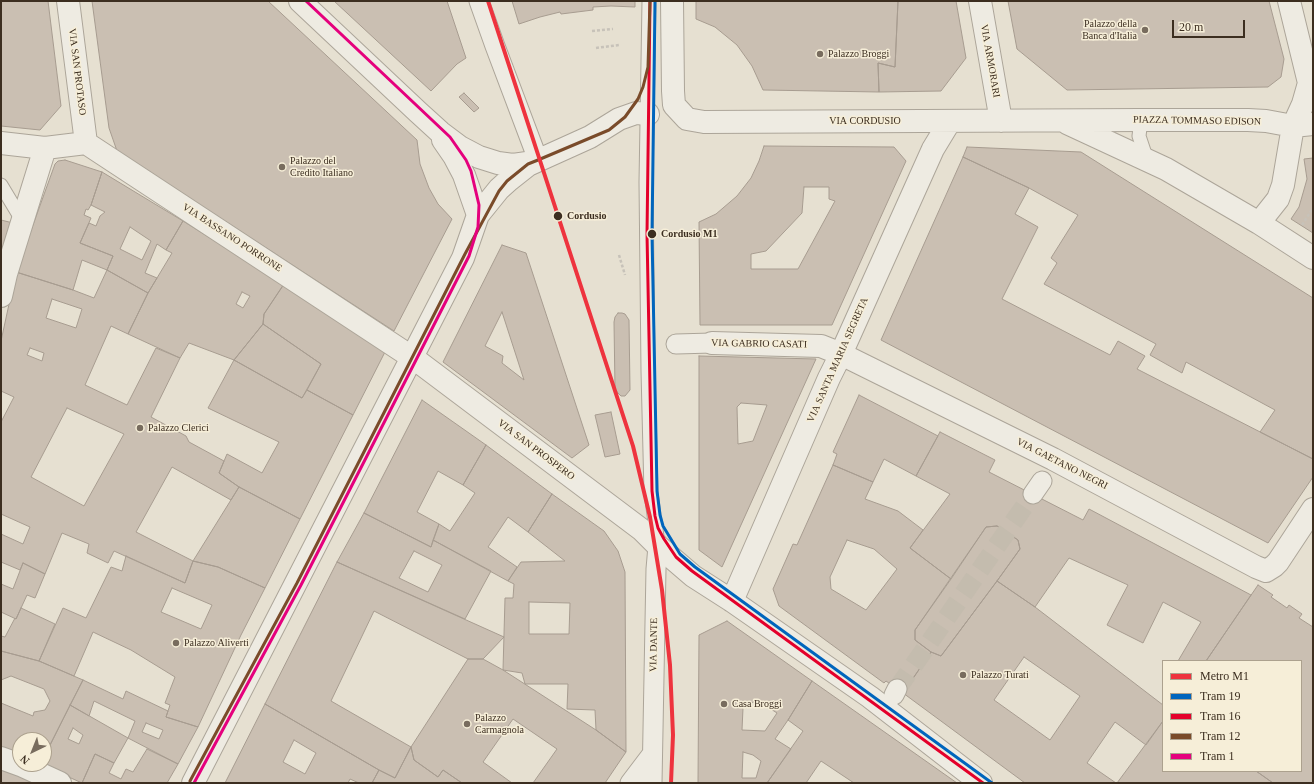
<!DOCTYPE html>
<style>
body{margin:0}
#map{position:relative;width:1314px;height:784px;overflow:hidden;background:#e6e0d1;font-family:"Times New Roman",serif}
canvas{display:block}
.frame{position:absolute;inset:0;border:2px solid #3c2e20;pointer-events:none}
.legend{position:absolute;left:1162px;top:660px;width:140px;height:112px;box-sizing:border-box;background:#f6eed8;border:1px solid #aca18e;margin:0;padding:5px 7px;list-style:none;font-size:12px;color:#3c2e20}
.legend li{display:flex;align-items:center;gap:8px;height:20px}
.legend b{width:20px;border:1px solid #aca18e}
.north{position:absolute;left:12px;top:732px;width:40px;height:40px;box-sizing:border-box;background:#f6eed8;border:1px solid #aca18e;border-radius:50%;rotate:223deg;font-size:11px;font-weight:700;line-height:16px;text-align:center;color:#3c2e20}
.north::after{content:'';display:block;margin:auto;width:14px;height:18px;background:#786c5e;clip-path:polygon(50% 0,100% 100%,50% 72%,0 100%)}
.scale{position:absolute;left:1172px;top:20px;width:73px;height:18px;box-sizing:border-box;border:2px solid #3c2e20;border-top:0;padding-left:5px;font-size:12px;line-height:14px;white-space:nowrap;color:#3c2e20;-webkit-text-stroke:3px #f6eed8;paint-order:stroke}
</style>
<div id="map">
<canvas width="1314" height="784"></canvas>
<div class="frame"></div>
<ul class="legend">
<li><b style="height:5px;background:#ee333e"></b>Metro M1</li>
<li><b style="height:5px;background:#0065bd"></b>Tram 19</li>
<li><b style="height:5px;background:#e4002b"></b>Tram 16</li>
<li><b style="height:5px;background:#7a4b2a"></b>Tram 12</li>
<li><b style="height:5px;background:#e5007d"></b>Tram 1</li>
</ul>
<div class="north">N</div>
<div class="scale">20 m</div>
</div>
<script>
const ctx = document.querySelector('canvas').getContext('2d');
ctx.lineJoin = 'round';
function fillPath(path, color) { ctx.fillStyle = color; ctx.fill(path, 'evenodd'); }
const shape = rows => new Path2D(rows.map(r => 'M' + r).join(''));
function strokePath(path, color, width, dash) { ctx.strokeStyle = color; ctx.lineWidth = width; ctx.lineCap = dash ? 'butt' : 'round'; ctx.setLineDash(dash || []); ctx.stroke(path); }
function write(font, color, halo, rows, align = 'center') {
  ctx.font = font + ' "Times New Roman",serif'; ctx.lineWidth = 3; ctx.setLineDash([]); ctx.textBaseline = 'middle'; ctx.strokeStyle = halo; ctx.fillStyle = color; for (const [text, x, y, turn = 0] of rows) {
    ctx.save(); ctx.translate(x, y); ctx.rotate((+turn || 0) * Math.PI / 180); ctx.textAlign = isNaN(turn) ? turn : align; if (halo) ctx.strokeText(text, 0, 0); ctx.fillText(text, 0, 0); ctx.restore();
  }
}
const building = shape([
 [1,1,48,1,61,106,40,130,1,126,1,1],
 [92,1,268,1,417,140,420,164,429,188,438,204,452,219,394,331,117,151,109,128,92,1],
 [334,1,447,1,466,58,457,64,431,91,334,1],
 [512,1,635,1,635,7,611,6,593,7,593,10,561,14,560,12,540,17,519,24,512,1],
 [696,1,898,1,895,67,878,63,879,92,763,90,752,66,737,45,715,27,696,19,696,1],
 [898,1,956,1,966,58,941,91,879,92,878,63,895,67,898,1],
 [1008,1,1269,1,1284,59,1281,77,1268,87,1067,90,1017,49,1008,1],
 [464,93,479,108,474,112,459,97,464,93],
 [764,146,894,147,906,161,832,325,700,325,699,222,716,214,737,196,751,178,759,161,764,146],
 [804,187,829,187,829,199,835,201,798,269,751,269,751,254,766,251,802,213,804,187],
 [967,147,1081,152,1313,298,1313,459,1260,432,1275,410,1186,362,1182,373,1150,355,1156,344,1044,284,1057,263,1051,258,1078,215,1029,188,963,157,967,147],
 [963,157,1029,188,1015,214,1038,227,1002,299,1110,355,1118,341,1145,356,1137,369,1313,459,1313,477,1268,543,881,340,963,157],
 [1313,158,1313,233,1291,219,1299,207,1307,179,1304,159,1313,158],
 [65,160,102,172,91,205,88,210,86,209,84,215,91,218,80,243,113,256,107,270,82,260,73,290,16,272,55,164,58,161,65,160],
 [102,172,183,221,166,250,157,244,145,273,157,278,148,293,107,270,113,256,80,243,89,223,96,226,100,216,105,212,91,205,102,172],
 [130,227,151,241,142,260,120,249,130,227],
 [1,220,13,223,1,274,1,220],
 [183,221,284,284,264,314,263,324,234,360,189,343,180,358,128,334,148,293,172,253,166,250,183,221],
 [242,292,250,296,243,308,236,304,242,292],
 [502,245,526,253,589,445,572,458,443,362,502,245],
 [502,312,524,380,502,363,503,356,485,346,502,312],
 [107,270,148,293,128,334,111,326,85,385,127,405,156,348,180,358,151,417,186,436,189,442,224,461,219,473,239,487,231,500,172,467,136,532,193,561,185,583,114,551,108,563,87,553,89,544,62,533,45,574,23,563,20,570,1,562,1,534,23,544,30,527,1,514,1,422,14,397,1,391,1,341,16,272,73,290,94,298,107,270],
 [52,299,82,309,76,328,46,318,52,299],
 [30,348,44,353,42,361,27,355,30,348],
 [67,408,124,434,84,506,31,477,67,408],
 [284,284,386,350,353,415,307,390,321,364,263,324,264,314,284,284],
 [618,313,622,313,625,314,629,320,630,390,625,396,621,396,618,393,615,389,614,322,615,317,618,313],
 [263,324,321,364,302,398,234,360,263,324],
 [699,356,816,359,722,567,699,550,699,356],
 [741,403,767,405,753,441,738,444,737,407,741,403],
 [234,360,302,398,307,390,353,415,300,519,239,487,219,473,227,454,262,473,279,442,208,408,234,360],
 [859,395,938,436,916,476,884,459,873,482,833,465,837,454,833,452,859,395],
 [422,400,486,445,463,485,438,471,417,512,439,524,431,547,364,513,422,400],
 [611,412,620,454,605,457,595,415,611,412],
 [940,432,995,460,989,472,1083,520,1089,509,1251,595,1206,661,1178,661,1201,622,1163,602,1143,643,1107,625,1128,585,1069,558,1035,607,997,581,1020,549,1018,540,997,526,986,527,951,579,910,548,950,494,916,476,940,432],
 [486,445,552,494,528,532,508,517,488,547,517,567,508,581,433,540,439,524,450,531,475,493,463,485,486,445],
 [833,465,873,482,865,499,898,511,923,530,910,548,951,579,915,630,915,640,931,652,903,693,886,681,884,683,779,606,773,589,793,544,797,545,833,465],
 [847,540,874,549,897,569,866,610,831,589,830,577,847,540],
 [239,487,300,519,265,588,218,567,193,561,239,487],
 [552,494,604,531,618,551,625,572,626,752,596,730,595,710,567,709,568,684,525,684,522,673,503,670,505,598,513,598,514,584,508,581,521,562,565,561,528,532,552,494],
 [529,602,570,603,569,634,529,634,529,602],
 [364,513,431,547,433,540,491,571,465,619,337,562,364,513],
 [414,551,442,565,428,592,399,578,414,551],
 [997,526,1018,540,1020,549,997,581,941,656,931,652,915,640,915,630,986,527,997,526],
 [126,556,185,583,193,561,218,567,265,588,241,635,198,727,166,717,170,705,165,703,175,677,131,650,93,632,74,676,39,661,63,608,86,618,111,567,122,571,126,556],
 [172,588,212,605,201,629,161,612,172,588],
 [337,562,504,637,483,659,468,659,374,611,331,701,411,747,395,778,379,770,265,704,337,562],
 [23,563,45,574,35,598,27,595,16,619,1,612,1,584,13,589,23,563],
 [997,581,1035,607,1163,705,1163,721,1146,745,1115,722,1087,763,1116,783,1025,783,903,693,931,652,941,656,997,581],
 [1024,657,1080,696,1050,740,994,700,1024,657],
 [1258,585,1273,595,1271,597,1287,608,1289,605,1302,614,1299,618,1313,627,1313,783,1273,783,1256,771,1301,771,1301,661,1206,661,1258,585],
 [21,608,55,624,39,661,1,651,1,636,5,637,15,618,16,619,21,608],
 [727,621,812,681,788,720,775,739,791,749,767,783,698,783,699,635,727,621],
 [757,700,777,713,765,731,742,730,743,708,757,700],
 [743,752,753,755,761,761,756,778,742,778,743,752],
 [1,651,39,661,83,680,44,757,44,740,20,740,20,756,1,748,1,703,33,716,34,712,45,710,50,701,44,689,11,676,1,680,1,651],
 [468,659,483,659,503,670,596,730,626,752,605,783,533,783,557,749,513,719,483,762,512,783,462,783,443,770,438,777,414,760,411,747,468,659],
 [83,680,123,699,126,691,168,711,166,717,198,727,178,764,128,738,135,721,94,701,89,716,70,705,83,680],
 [146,723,163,730,159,739,142,732,146,723],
 [812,681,957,783,854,783,821,761,806,783,767,783,803,731,788,720,812,681],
 [265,704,379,770,372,783,359,783,350,779,348,783,225,783,265,704],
 [294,740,316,753,305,774,283,762,294,740],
 [70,705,128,738,114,763,95,754,82,783,40,764,44,764,44,757,70,705],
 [73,728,83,735,79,744,68,739,73,728],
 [1163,721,1163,771,1256,771,1273,783,1117,783,1163,721],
 [411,747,414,760,438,777,443,770,462,783,372,783,379,770,395,778,411,747],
 [147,749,178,764,167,783,82,783,95,754,114,763,109,773,121,779,126,769,133,772,147,749],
 [1,765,46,783,1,783,1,765]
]);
const pedestrianTunnel = shape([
 [897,689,1033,494]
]);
const path = shape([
 [592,31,613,29],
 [596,48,619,45],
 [1302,225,1313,208],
 [619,255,625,275]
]);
const service = shape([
 [649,1,646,182,648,371,651,493,658,544],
 [1141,120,1139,136,1147,160],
 [1,185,22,220]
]);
const pedestrian = shape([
 [479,1,495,46,538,160],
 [676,344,712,343],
 [1033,494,1042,481],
 [894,695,897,689],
 [630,783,652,754],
 [652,783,656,569,658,546]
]);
const minor = shape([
 [68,1,86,143],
 [300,1,418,112,440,132,460,147,479,157,498,163,513,165,527,163,534,161],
 [672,1,673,91,674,105,687,119,704,122,1141,120,1248,120,1266,121,1293,126,1313,124],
 [980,1,1001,121],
 [1067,123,1166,169,1259,223,1313,258],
 [443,140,454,156,464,175,478,215],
 [1,143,45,148,86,143,416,360,642,530,658,546,693,576,732,601,870,697,981,783],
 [1259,223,1278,199,1283,185,1293,126,1303,104,1309,83,1289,1],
 [1,296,6,274,45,148],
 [712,343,821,346,841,354,1053,459,1256,567,1266,571,1274,566,1278,562,1313,509],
 [732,601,829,378,841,354,933,149,950,121],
 [1,758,23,766,60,783],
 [193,783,463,258,478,215,499,189,509,180,528,165,590,137,619,119,636,113,648,114]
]);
const tram1 = shape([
 [655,1,652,234,657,491,660,515,663,526,680,554,695,567,992,783]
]);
const tram2 = shape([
 [650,1,647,234,652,491,655,516,658,528,664,539,676,557,692,571,983,783]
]);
const tram3 = shape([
 [190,781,297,583,465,254,499,191,507,181,528,164,538,160,609,130,625,117,638,99,643,87,648,67,650,1]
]);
const tram4 = shape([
 [194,783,301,585,416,360,469,256,478,227,479,205,471,171,466,160,450,137,306,1]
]);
const metro1 = shape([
 [488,1,633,446,650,517,662,590,670,665,673,735,671,783]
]);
const markers = [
 [1145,30,4,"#786c5e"],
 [820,54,4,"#786c5e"],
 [282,167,4,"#786c5e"],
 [558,216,5,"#3c2e20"],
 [652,234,5,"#3c2e20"],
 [140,428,4,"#786c5e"],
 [176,643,4,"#786c5e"],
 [963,675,4,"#786c5e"],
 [724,704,4,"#786c5e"],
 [467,724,4,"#786c5e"]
];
const poiNames = [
 ["Palazzo della",1137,24,"right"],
 ["Banca d'Italia",1137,36,"right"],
 ["Palazzo Broggi",828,54],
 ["Palazzo del",290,161],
 ["Credito Italiano",290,173],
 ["Palazzo Clerici",148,428],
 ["Palazzo Aliverti",184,643],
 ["Palazzo Turati",971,675],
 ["Casa Broggi",732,704],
 ["Palazzo",475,718],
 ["Carmagnola",475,730]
];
const streetNames = [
 ["VIA ARMORARI",990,61,80],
 ["VIA SAN PROTASO",77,72,83],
 ["VIA CORDUSIO",865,121],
 ["PIAZZA TOMMASO EDISON",1197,121,1],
 ["VIA BASSANO PORRONE",232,238,33],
 ["VIA GABRIO CASATI",759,344,1],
 ["VIA SANTA MARIA SEGRETA",838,360,-66],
 ["VIA SAN PROSPERO",536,450,37],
 ["VIA GAETANO NEGRI",1062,464,27],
 ["VIA DANTE",654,645,-89]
];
const stopNames = [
 ["Cordusio",567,216],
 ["Cordusio M1",661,234]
];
fillPath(building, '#cabfb2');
strokePath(building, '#a79c90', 1);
strokePath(pedestrianTunnel, '#c4bcae', 19, [19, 10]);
strokePath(service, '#aca599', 15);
strokePath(pedestrian, '#aca599', 21);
strokePath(minor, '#aca599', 24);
strokePath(path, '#c7c2b9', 2.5, [3, 2]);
strokePath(service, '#eeebe2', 13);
strokePath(pedestrian, '#eeebe2', 19);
strokePath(minor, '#eeebe2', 22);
strokePath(tram1, '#0065bd', 3);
strokePath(tram2, '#e4002b', 3);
strokePath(tram3, '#7a4b2a', 3);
strokePath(tram4, '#e5007d', 3);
strokePath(metro1, '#ee333e', 4);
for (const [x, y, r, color] of markers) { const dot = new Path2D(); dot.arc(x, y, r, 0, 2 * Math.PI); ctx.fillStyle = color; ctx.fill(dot); strokePath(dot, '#f6eed8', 1.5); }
write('10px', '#3c2e20', '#f6eed8', poiNames, 'left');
write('10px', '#3c2e20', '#f6eed8', streetNames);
write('bold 10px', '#3c2e20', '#f6eed8', stopNames, 'left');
</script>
